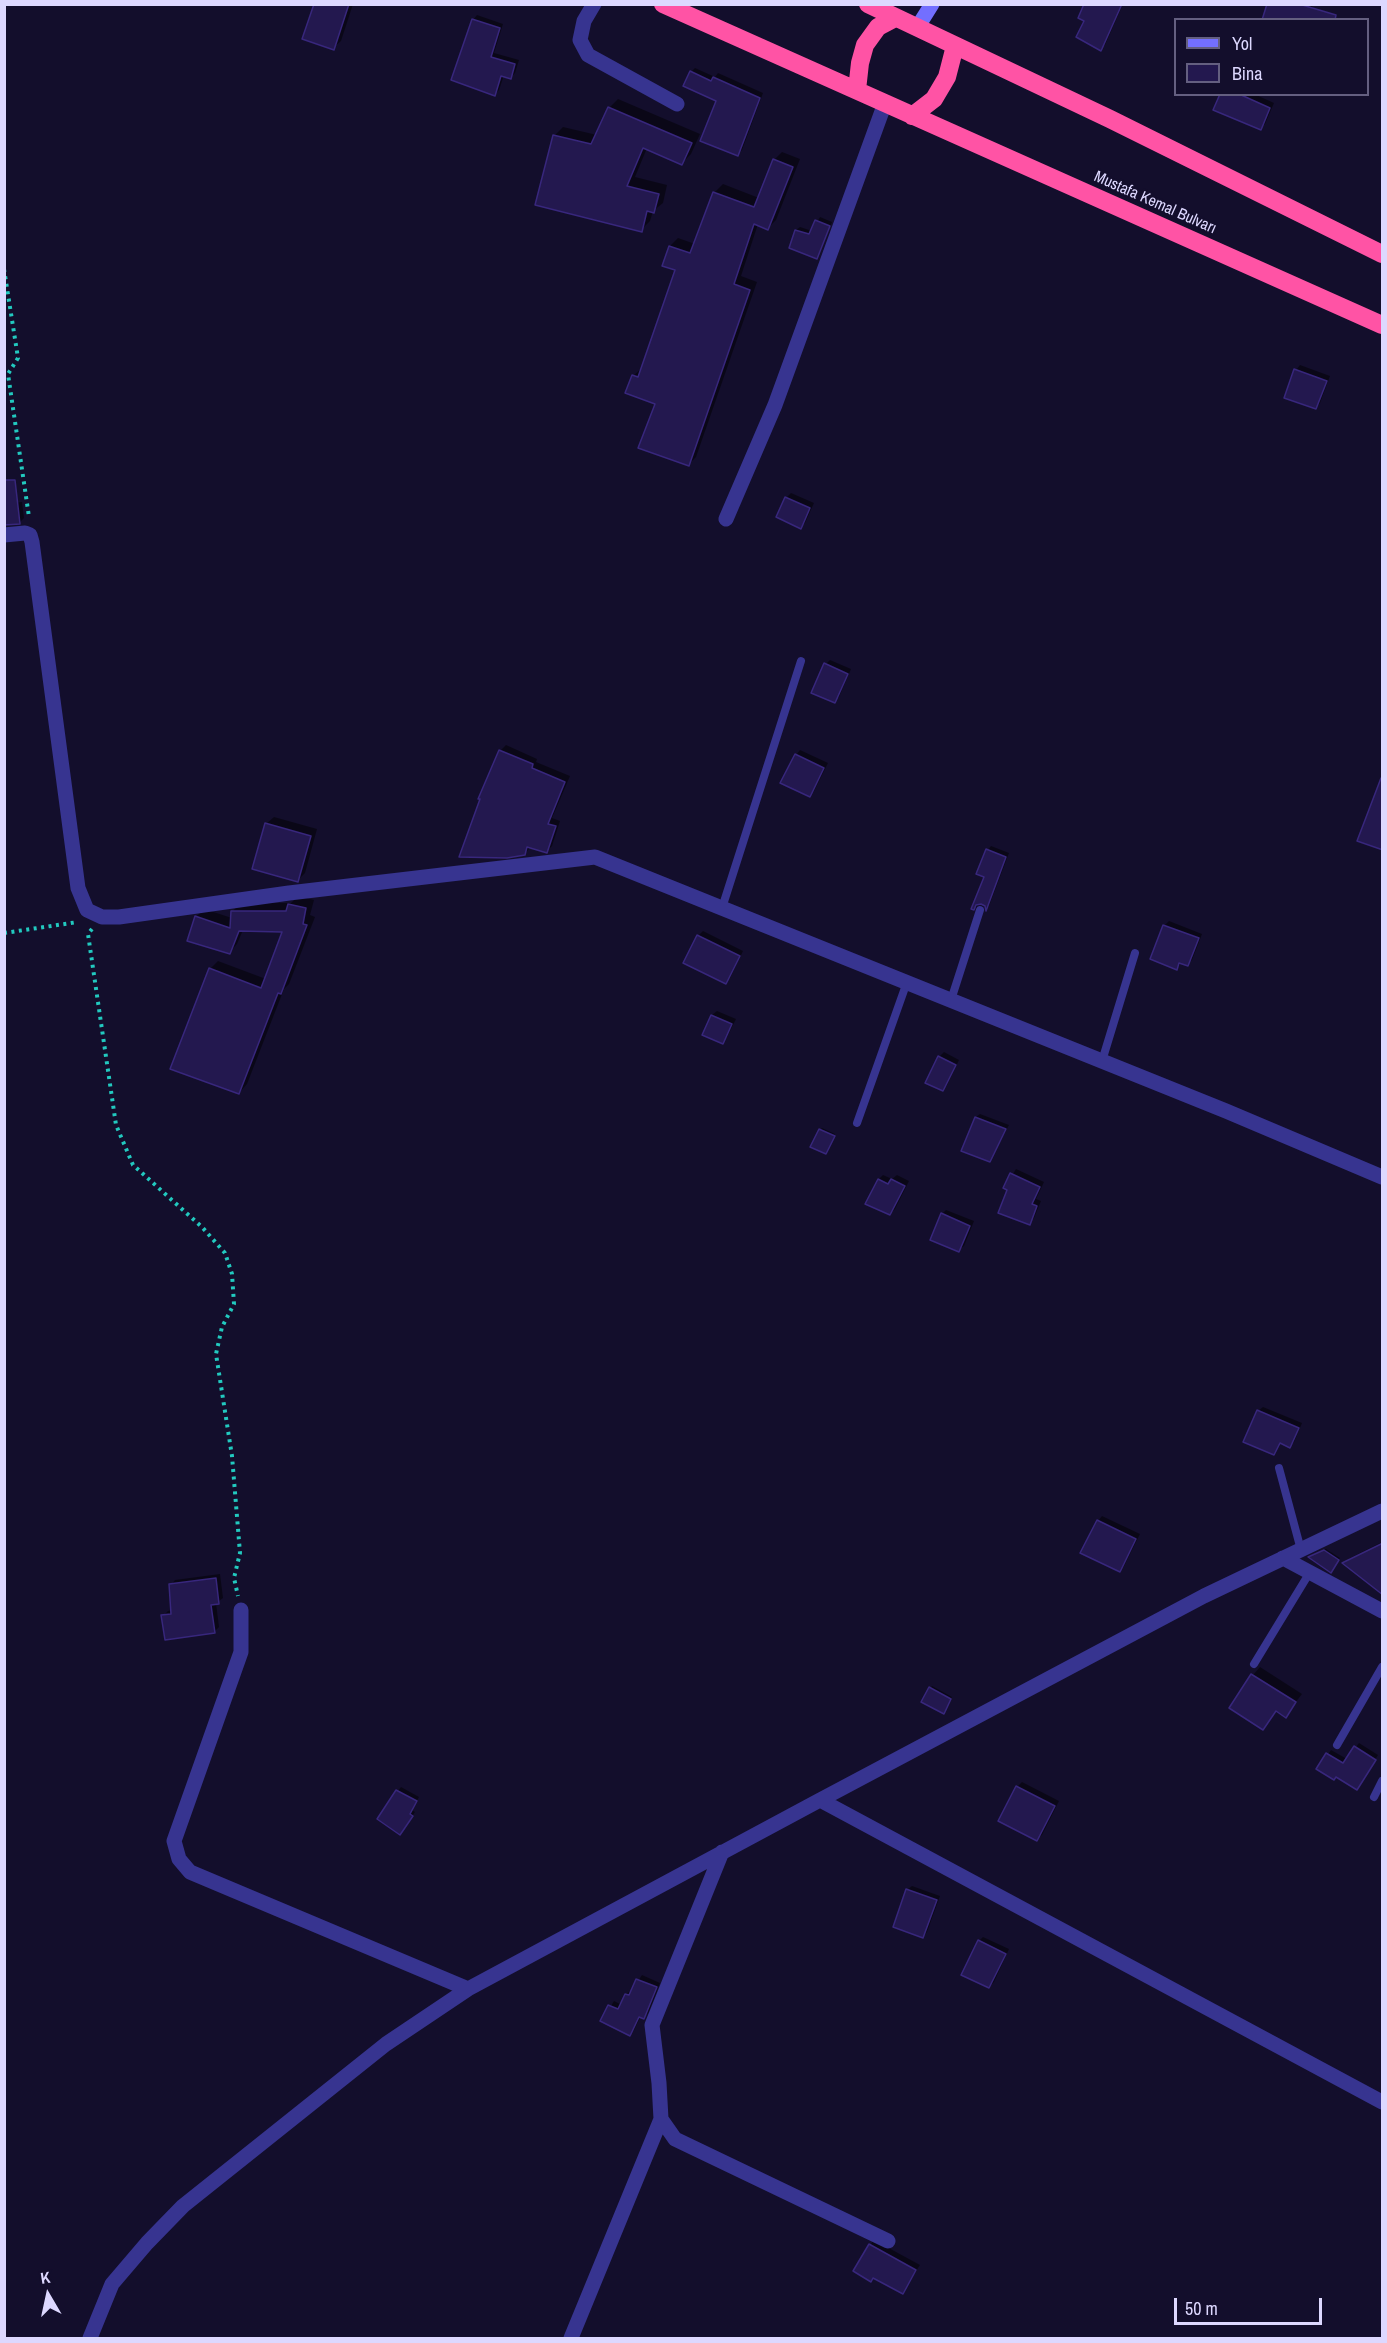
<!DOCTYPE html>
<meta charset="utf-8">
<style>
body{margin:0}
#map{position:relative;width:1387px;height:2343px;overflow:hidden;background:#130e2c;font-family:"Archivo Narrow",sans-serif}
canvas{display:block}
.frame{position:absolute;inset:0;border:6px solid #ddd8ff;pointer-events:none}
.legend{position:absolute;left:1174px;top:18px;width:195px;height:78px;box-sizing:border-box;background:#130e2c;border:2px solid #645f80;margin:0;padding:8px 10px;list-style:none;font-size:18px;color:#ddd8ff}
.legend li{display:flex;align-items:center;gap:12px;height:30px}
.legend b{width:30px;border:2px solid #645f80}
.north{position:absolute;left:18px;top:2265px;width:60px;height:60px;-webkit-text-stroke:4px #130e2c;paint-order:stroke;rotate:351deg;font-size:16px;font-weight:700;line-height:24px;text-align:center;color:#ddd8ff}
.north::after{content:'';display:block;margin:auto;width:21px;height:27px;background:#ddd8ff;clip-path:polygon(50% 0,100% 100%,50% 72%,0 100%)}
.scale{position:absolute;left:1174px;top:2298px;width:148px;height:27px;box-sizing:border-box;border:3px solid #ddd8ff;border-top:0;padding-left:8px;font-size:18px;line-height:21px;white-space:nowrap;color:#ddd8ff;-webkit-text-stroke:4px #130e2c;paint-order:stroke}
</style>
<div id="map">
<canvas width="1387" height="2343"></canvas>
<div class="frame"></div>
<ul class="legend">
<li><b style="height:8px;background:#736fff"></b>Yol</li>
<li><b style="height:16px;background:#23184f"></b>Bina</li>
</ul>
<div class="north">K</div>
<div class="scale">50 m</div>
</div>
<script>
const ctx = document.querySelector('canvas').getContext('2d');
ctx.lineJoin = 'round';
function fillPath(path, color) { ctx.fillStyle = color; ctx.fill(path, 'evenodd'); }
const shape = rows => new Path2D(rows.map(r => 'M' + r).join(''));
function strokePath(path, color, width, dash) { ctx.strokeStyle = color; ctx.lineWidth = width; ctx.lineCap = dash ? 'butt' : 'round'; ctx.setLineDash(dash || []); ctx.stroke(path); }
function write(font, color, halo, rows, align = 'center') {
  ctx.font = font + ' "Archivo Narrow",sans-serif'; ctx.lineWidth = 4.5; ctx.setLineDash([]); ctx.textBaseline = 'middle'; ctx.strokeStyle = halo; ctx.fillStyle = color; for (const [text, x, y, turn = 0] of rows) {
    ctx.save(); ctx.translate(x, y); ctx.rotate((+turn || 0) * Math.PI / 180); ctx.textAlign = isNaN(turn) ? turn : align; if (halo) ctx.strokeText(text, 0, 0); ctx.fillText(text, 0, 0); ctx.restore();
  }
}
const shadow = shape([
 [312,4,353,4,341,41,333,48,315,6],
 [1085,4,1123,4,1105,45,1100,49,1086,20],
 [1268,4,1313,4,1309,20],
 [477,15,503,24,494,53,519,60,515,73,511,77,504,75,499,90,495,94,473,20],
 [695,68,715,77,718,73,763,93,742,150,738,154,718,101,691,72],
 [1221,94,1254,94,1274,103,1265,124,1260,128],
 [618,99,700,134,691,154,682,163,647,148,635,177,667,185,663,203,653,211,650,221,641,230,554,136,563,127,597,135,609,108],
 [782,152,800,159,776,220,768,228,758,224,741,276,757,282,696,457,688,465,657,403,633,376,642,368,677,269,664,265,670,246,678,238,695,244,715,192,723,184,759,198,774,160],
 [820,217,832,222,820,253,817,257,790,247,796,230,800,227,812,231],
 [1300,365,1330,376,1320,403,1316,408,1286,397,1296,370],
 [791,493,814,503,805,523,801,527,786,498],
 [22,502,24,518,20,522,4,504],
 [830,660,851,669,839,697,834,701,826,664],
 [506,745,537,759,536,762,570,776,552,818,560,821,552,846,547,851,531,846,525,854,480,798,501,750],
 [800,750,828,763,814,791,810,795,796,755],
 [274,817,317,829,305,873,298,880,266,824],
 [991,846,1009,853,989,906,987,908,982,903,973,909,986,876,978,873,988,850],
 [298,896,314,900,310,915,315,917,289,984,284,989,247,1084,239,1093,210,969,218,961,266,979,285,931,243,930,237,944,229,953,196,917,204,909,232,918,232,912,240,903,291,903],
 [1169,921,1202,934,1192,960,1187,964,1181,963,1177,968,1152,958,1165,925],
 [703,931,743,951,730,978,726,982,685,963,699,935],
 [717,1011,736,1019,727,1037,723,1042,704,1034,712,1015],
 [944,1052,959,1060,947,1085,943,1090,939,1057],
 [980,1114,1009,1125,990,1160,963,1150,976,1117],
 [822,1128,835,1134,827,1151,820,1130],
 [1016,1169,1044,1182,1036,1199,1041,1201,1034,1218,1030,1223,1009,1189,1005,1187],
 [883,1175,892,1179,897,1175,909,1181,895,1209,890,1214,867,1203,879,1179],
 [946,1210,974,1221,964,1246,959,1250,942,1214],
 [1263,1407,1302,1423,1294,1442,1290,1446,1281,1442,1274,1453,1258,1411],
 [1102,1516,1140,1534,1124,1566,1120,1571,1098,1521],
 [1382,1542,1382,1593,1344,1563,1350,1558],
 [1326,1549,1340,1558,1333,1569,1312,1555],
 [220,1574,223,1598,216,1603,219,1627,214,1632,163,1616,168,1611,172,1610,171,1585,175,1580],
 [1260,1667,1302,1694,1285,1716,1277,1711,1263,1728,1231,1708,1253,1675],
 [932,1686,952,1697,945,1710,930,1688],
 [1359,1743,1378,1755,1360,1784,1318,1769,1331,1750,1347,1759],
 [1022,1782,1059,1801,1042,1835,1037,1839,1017,1787],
 [401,1787,419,1797,412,1810,415,1812,404,1829,398,1791],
 [912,1886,940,1896,927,1932,923,1937,907,1890],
 [983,1937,1009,1949,994,1982,989,1987,979,1941],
 [642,1975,660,1983,648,2013,644,2017,641,2016,634,2030,630,2034,602,2021,614,2001,622,2005,626,1994,632,1990],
 [874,2240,920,2265,902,2292,874,2277,870,2245]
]);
const building = shape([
 [314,4,349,4,334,50,302,39,314,4],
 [1084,4,1122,4,1101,51,1076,37,1084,21,1078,18,1084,4],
 [1267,4,1299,4,1336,15,1335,20,1262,20,1267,4],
 [472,19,500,28,491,57,515,64,511,79,501,76,495,96,451,80,472,19],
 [690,71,711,81,713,77,760,98,738,156,700,141,716,101,683,86,690,71],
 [1220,94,1239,94,1270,108,1261,130,1213,110,1220,94],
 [608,107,692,143,682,165,643,148,627,186,659,194,654,213,647,211,642,232,535,205,553,135,591,144,608,107],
 [773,159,793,167,768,230,754,224,734,284,750,290,689,466,638,448,655,404,625,393,632,375,638,377,675,270,662,266,669,246,690,253,713,192,754,207,773,159],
 [815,220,830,226,817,259,789,248,795,230,809,234,815,220],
 [1294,369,1327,381,1316,409,1284,398,1294,369],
 [4,480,15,480,20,524,4,525,4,480],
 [785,497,810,508,801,529,776,517,785,497],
 [824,663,848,674,835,703,811,693,824,663],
 [499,750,533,764,532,768,565,782,548,824,556,826,547,853,527,847,525,855,507,858,459,857,480,799,478,799,499,750],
 [795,754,824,768,810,797,780,783,795,754],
 [1381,778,1383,778,1383,850,1357,841,1381,778],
 [265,823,311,836,298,882,252,869,265,823],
 [986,849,1006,857,986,911,985,906,981,904,976,905,974,910,971,909,984,877,976,874,986,849],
 [288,904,306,908,303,924,307,925,281,994,278,993,239,1094,170,1069,209,968,261,988,282,932,239,931,230,954,187,941,195,916,230,928,231,911,286,911,288,904],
 [1163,925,1199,938,1188,966,1179,963,1177,970,1150,959,1163,925],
 [697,935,740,956,726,984,683,963,697,935],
 [711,1015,732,1024,723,1044,702,1035,711,1015],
 [938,1056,956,1065,943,1091,925,1083,938,1056],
 [975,1117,1006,1129,990,1162,961,1151,975,1117],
 [819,1129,835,1136,826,1154,810,1147,819,1129],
 [1010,1173,1040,1187,1032,1204,1037,1206,1030,1225,998,1213,1007,1190,1003,1188,1010,1173],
 [878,1179,888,1184,891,1179,905,1186,890,1215,865,1204,878,1179],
 [941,1213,970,1226,959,1252,930,1240,941,1213],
 [1257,1410,1299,1428,1290,1448,1280,1443,1274,1455,1243,1442,1257,1410],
 [1097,1520,1136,1539,1120,1572,1080,1553,1097,1520],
 [1383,1543,1383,1595,1342,1563,1383,1543],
 [1324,1550,1339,1560,1331,1573,1308,1557,1324,1550],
 [216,1578,219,1604,211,1605,215,1633,165,1640,161,1615,171,1614,169,1584,216,1578],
 [1251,1674,1296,1702,1286,1718,1276,1711,1263,1730,1229,1708,1251,1674],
 [929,1687,951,1699,944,1714,921,1702,929,1687],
 [1354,1746,1376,1760,1357,1790,1336,1777,1334,1780,1316,1769,1326,1753,1343,1763,1354,1746],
 [1016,1786,1055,1806,1037,1841,998,1821,1016,1786],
 [396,1790,417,1801,410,1814,413,1816,400,1835,377,1819,396,1790],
 [906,1889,937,1900,923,1938,893,1927,906,1889],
 [978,1940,1006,1954,989,1988,961,1975,978,1940],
 [636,1979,657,1987,644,2019,639,2017,630,2036,600,2021,608,2005,618,2009,625,1994,629,1995,636,1979],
 [869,2244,916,2270,903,2294,873,2278,871,2282,853,2271,869,2244]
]);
const path = shape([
 [4,269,18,358,8,374,29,517],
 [92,929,88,934,116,1125,133,1165,202,1227,225,1253,232,1274,234,1304,222,1327,216,1354,232,1456,240,1553,234,1578,238,1596],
 [4,933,78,922]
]);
const lane = shape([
 [722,908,801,661],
 [951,1000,980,910],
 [1102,1061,1135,953],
 [857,1123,907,982],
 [1279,1468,1301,1550],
 [1254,1664,1310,1572],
 [1337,1745,1382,1667],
 [1374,1797,1382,1781]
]);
const street = shape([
 [594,4,584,21,580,40,588,55,677,104],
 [726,519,775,405,885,103],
 [4,535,25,533,30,535,32,542,78,888,87,910,102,917,119,917,289,893,595,857,1226,1111,1382,1177],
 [1283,1558,1382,1611],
 [820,1800,1204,1596,1382,1511],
 [722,1852,652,2025,659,2083,661,2119,675,2139,888,2241],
 [468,1989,820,1800,1382,2102],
 [90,2338,112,2284,147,2243,183,2206,386,2044,468,1989,190,1872,179,1859,174,1841,241,1652,241,1610],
 [571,2338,661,2119]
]);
const secondary = shape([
 [917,28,932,4]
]);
const highway = shape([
 [663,4,1382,325],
 [868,4,1110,119,1382,254],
 [857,90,860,63,865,45,878,27,895,18],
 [912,116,934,99,947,77,955,46]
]);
const streetNames = [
 ["Mustafa Kemal Bulvarı",1155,203,24]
];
fillPath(shadow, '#0007');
fillPath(building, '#23184f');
strokePath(building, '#38277d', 1.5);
strokePath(path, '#22c9bf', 4, [3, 4.5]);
strokePath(lane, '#373490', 8);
strokePath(street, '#373490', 15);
strokePath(secondary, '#736fff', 15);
strokePath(highway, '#ff53a5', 18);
write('16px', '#ddd8ff', '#130e2c', streetNames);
</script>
